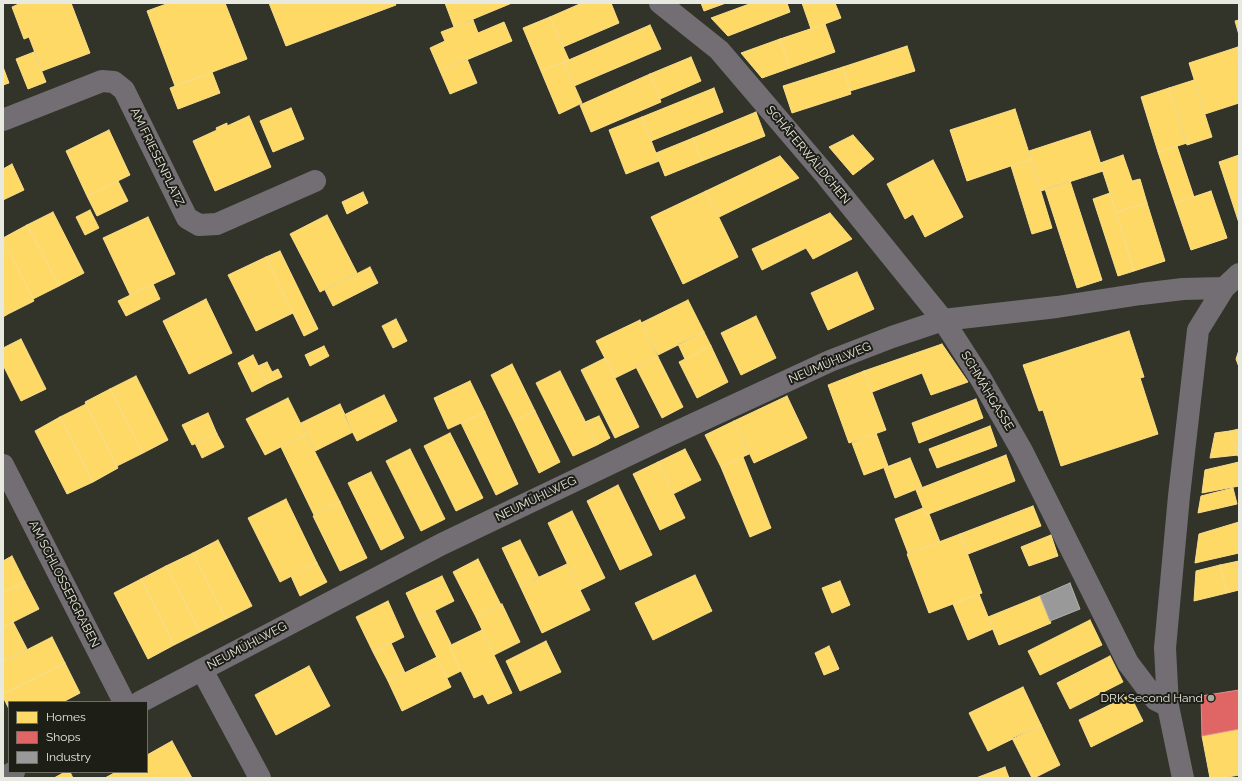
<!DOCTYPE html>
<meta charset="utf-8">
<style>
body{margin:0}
#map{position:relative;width:1242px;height:781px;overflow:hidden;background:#32342a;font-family:Raleway,sans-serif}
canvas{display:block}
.frame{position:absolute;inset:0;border:4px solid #e8eadf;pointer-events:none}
.legend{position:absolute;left:8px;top:701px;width:140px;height:72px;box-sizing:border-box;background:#1d1e16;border:1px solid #6e7066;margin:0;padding:5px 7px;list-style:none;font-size:12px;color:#e8eadf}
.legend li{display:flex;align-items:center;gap:8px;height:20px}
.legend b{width:20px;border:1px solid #6e7066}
</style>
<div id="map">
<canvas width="1242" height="781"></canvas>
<div class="frame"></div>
<ul class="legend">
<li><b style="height:11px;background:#ffd966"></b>Homes</li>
<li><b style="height:11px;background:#e06666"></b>Shops</li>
<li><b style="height:11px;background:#999"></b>Industry</li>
</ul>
</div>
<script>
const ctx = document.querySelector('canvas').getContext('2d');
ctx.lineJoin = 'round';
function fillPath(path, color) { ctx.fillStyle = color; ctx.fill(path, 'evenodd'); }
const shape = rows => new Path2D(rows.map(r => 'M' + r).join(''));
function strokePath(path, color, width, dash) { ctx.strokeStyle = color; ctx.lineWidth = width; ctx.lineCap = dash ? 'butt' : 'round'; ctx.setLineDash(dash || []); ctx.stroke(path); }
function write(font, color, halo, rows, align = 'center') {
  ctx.font = font + ' Raleway,sans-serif'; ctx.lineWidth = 4; ctx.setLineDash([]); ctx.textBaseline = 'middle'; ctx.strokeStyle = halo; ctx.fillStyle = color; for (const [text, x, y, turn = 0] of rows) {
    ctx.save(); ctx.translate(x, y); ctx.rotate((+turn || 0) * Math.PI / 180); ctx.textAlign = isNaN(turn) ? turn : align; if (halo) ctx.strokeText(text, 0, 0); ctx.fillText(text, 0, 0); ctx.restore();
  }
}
const homes = shape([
 [21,3,71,3,90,53,42,71,29,37,24,39,12,7,21,3],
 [169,3,225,3,247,59,175,86,147,11,169,3],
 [269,3,395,3,396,5,286,46,269,3],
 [445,3,512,3,454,27,445,3],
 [582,3,611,3,619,23,563,47,550,17,582,3],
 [701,3,726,3,704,11,701,3],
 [752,3,787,3,790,12,728,36,711,18,752,3],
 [802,3,835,3,841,18,811,29,802,3],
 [550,17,569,60,541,71,523,28,550,17],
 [473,20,478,33,504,22,512,41,440,71,430,48,445,41,441,32,473,20],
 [1239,20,1239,35,1235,21,1239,20],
 [825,24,835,52,790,68,780,39,825,24],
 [650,25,661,49,574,86,564,62,650,25],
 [780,39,790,68,762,78,741,53,780,39],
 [907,46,915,71,850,91,843,67,907,46],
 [1238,47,1239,103,1205,114,1189,63,1238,47],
 [34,52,46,82,28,89,16,59,34,52],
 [691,57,701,81,660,99,650,74,691,57],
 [467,59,477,83,450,94,440,71,467,59],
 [564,62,582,103,559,114,541,71,564,62],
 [3,67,9,83,3,85,3,67],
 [843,67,851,94,792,113,783,86,843,67],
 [212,72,220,93,178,109,170,88,212,72],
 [650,74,661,102,591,132,580,105,650,74],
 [1194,80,1212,137,1187,145,1169,88,1194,80],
 [714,88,723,112,651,141,642,117,714,88],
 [1169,88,1187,143,1158,152,1141,97,1169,88],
 [291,108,304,139,273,152,260,121,291,108],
 [1015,109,1031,159,967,181,950,130,1015,109],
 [756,112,765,136,702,161,693,138,756,112],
 [249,116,271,167,215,191,193,141,217,130,216,128,227,123,227,126,249,116],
 [642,117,659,161,626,174,609,130,642,117],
 [109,130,130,175,87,196,66,151,109,130],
 [1090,131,1103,171,1041,191,1029,151,1090,131],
 [853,135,874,159,853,175,829,147,853,135],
 [693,138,702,161,665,176,656,153,693,138],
 [1177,146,1194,197,1175,203,1158,152,1177,146],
 [1123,155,1132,181,1140,179,1147,203,1116,212,1100,163,1123,155],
 [1239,155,1239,223,1219,162,1239,155],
 [780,156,799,178,719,217,706,191,780,156],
 [1031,159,1052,228,1032,234,1011,166,1031,159],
 [933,160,963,217,925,237,913,214,905,219,887,184,933,160],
 [12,164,24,190,3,200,3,169,12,164],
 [118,181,128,201,97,216,87,196,118,181],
 [1070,181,1102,280,1077,288,1045,189,1070,181],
 [706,191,738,257,683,284,651,217,706,191],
 [1211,191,1227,238,1191,250,1175,203,1211,191],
 [363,192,368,203,347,214,342,202,363,192],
 [1110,193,1134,271,1118,276,1093,199,1110,193],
 [1147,203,1165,261,1134,271,1116,212,1147,203],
 [90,210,99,228,85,235,76,217,90,210],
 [53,212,84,273,59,286,27,225,53,212],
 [830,213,852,239,813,259,806,248,762,270,752,249,830,213],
 [327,215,357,273,320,292,290,234,327,215],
 [148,217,175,274,130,295,103,238,148,217],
 [27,225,59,286,33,299,3,240,3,238,27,225],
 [3,240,34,301,8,314,3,304,3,240],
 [280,251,318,329,304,336,266,257,280,251],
 [266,257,293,313,256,331,228,275,266,257],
 [370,267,378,283,333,306,325,290,370,267],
 [857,272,874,309,828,330,811,293,857,272],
 [153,284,160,299,126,316,118,301,153,284],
 [206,299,232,353,189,374,163,321,206,299],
 [688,300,704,332,658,355,641,323,688,300],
 [3,304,8,314,3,317,3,304],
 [756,316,776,358,741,375,721,333,756,316],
 [396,319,407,341,393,348,382,326,396,319],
 [640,320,658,357,615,378,596,341,640,320],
 [1129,331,1144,377,1140,378,1158,434,1061,466,1043,410,1039,411,1023,365,1129,331],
 [704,332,711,346,685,359,678,344,704,332],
 [21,339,46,389,21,401,3,365,3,348,21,339],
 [942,344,968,382,931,395,922,373,872,392,864,371,942,344],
 [324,346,329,356,310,366,305,355,324,346],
 [711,346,728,382,697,398,679,362,711,346],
 [1239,350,1239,367,1236,359,1239,350],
 [253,355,267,384,252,392,238,363,253,355],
 [658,357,683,407,662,418,636,367,658,357],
 [605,358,639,427,615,438,581,370,605,358],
 [267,362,272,372,278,369,282,377,267,384,258,366,267,362],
 [512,364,535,411,514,421,491,375,512,364],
 [560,371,597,445,573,456,536,383,560,371],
 [864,371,886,430,849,443,828,385,864,371],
 [136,376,168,440,143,453,110,389,136,376],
 [470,381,485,412,448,429,434,398,470,381],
 [110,389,143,453,117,466,85,402,110,389],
 [384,395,397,421,357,441,344,415,384,395],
 [787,396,807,438,754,463,734,421,787,396],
 [288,398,306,434,265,455,246,419,288,398],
 [976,399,983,418,919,443,912,423,976,399],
 [86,404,118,468,93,482,60,417,86,404],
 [340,404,353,432,315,451,301,423,340,404],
 [535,411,560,462,539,473,514,421,535,411],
 [485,412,518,484,496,495,461,423,485,412],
 [208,413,217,434,192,445,182,425,208,413],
 [599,416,610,438,597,445,585,422,599,416],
 [60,417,93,482,67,494,35,431,60,417],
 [734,421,749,454,721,467,705,435,734,421],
 [990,426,997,446,937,468,929,449,990,426],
 [1239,429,1239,459,1230,431,1239,429],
 [1230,431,1238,455,1210,458,1215,433,1230,431],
 [450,433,483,498,456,511,424,446,450,433],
 [876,433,888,466,864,475,852,443,876,433],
 [217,434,224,447,202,458,195,443,217,434],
 [306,434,340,502,314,515,281,447,306,434],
 [410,449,445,519,421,531,386,461,410,449],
 [685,449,701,480,673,494,658,462,685,449],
 [1006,455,1015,481,926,515,916,490,1006,455],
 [743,457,771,528,750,537,721,467,743,457],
 [910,458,922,487,895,498,884,468,910,458],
 [658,462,685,518,660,530,633,474,658,462],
 [1239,462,1239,486,1202,493,1205,470,1239,462],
 [371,472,404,538,381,550,348,483,371,472],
 [618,485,652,555,620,570,587,501,618,485],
 [1233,488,1237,504,1198,513,1201,496,1233,488],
 [286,499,317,563,280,582,248,518,286,499],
 [340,502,367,558,340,571,313,516,340,502],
 [1033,506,1041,526,968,554,960,534,1033,506],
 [923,508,926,515,929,514,940,542,908,553,895,519,923,508],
 [572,511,605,578,580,590,548,523,572,511],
 [1239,522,1239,553,1195,563,1199,534,1239,522],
 [960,534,982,593,929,613,907,554,960,534],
 [1051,535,1058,556,1029,566,1021,547,1051,535],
 [218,540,252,606,226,619,193,553,218,540],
 [520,540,539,578,520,586,502,548,520,540],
 [193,553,226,619,200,632,166,566,193,553],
 [12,556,25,582,3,593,3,561,12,556],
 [478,559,501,605,476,617,453,572,478,559],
 [1239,561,1239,590,1227,593,1220,565,1239,561],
 [317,563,327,582,300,596,291,576,317,563],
 [567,564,590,610,542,633,520,586,567,564],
 [1220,565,1227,593,1194,601,1196,571,1220,565],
 [166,566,200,632,174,645,141,579,166,566],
 [695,575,712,611,653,640,635,603,695,575],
 [442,576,454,601,418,619,406,593,442,576],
 [141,579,174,645,148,659,114,593,141,579],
 [840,581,850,605,832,613,822,588,840,581],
 [25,582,39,609,3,627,3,593,25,582],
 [979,594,993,629,968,640,953,604,979,594],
 [1040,596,1051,623,999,645,988,617,1040,596],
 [388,601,404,637,373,652,356,617,388,601],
 [502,604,520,642,494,655,476,617,502,604],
 [435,611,451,644,449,646,461,671,447,678,418,619,435,611],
 [1090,620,1102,645,1040,675,1028,651,1090,620],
 [13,622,27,649,3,662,3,627,13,622],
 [482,630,512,693,488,704,483,694,474,698,449,646,482,630],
 [52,637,65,663,3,694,3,662,52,637],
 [546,641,561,672,520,691,506,661,546,641],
 [391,643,405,673,388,681,373,652,391,643],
 [829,646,839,669,824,675,815,653,829,646],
 [1110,656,1123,682,1070,709,1057,683,1110,656],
 [437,657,451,687,402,711,388,681,437,657],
 [65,663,80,693,63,702,9,702,9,709,3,697,3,694,65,663],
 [309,666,330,706,276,735,255,695,309,666],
 [1023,687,1041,725,988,751,969,713,1023,687],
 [1130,695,1143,721,1091,747,1079,720,1130,695],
 [1041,725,1060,765,1034,778,1032,778,1012,738,1041,725],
 [1239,729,1239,775,1222,778,1210,778,1202,736,1239,729],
 [172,741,192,778,105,778,116,772,147,772,147,755,172,741],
 [1005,767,1009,778,976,778,1005,767],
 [65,772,70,772,73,778,54,778,65,772]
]);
const shops = shape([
 [1239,690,1239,729,1202,736,1201,696,1239,690]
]);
const industry = shape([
 [1070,583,1080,609,1050,621,1040,596,1070,583]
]);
const minor = shape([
 [660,3,719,50,824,173,943,320,981,379,1022,451,1128,663,1156,700,1168,706],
 [3,120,102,81,114,82,124,90,187,218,199,225,217,224,315,181],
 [3,465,124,702],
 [202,670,260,778],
 [140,702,442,544,670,435,830,361,892,337,943,320,1057,307,1141,294,1183,289,1224,288],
 [3,778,14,772],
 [1183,778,1168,706,1165,648,1179,496,1198,330,1224,288,1239,274]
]);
const markers = [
 [1211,698,4,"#a8aaa0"]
];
const streetNames = [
 ["SCHÄFERWÄLDCHEN",808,155,50],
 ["AM FRIESENPLATZ",157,157,64],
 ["NEUMÜHLWEG",830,363,-23],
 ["SCHMÄHGASSE",987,391,59],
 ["NEUMÜHLWEG",536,499,-26],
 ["AM SCHLOSSERGRABEN",64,584,63],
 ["NEUMÜHLWEG",247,646,-28]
];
const poiNames = [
 ["DRK Second Hand",1203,698]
];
fillPath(homes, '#ffd966');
strokePath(homes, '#f8de8a', 1);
fillPath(shops, '#e06666');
strokePath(shops, '#e28e8a', 1);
fillPath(industry, '#999');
strokePath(industry, '#b1b1ae', 1);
strokePath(minor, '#736e73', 22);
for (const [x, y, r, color] of markers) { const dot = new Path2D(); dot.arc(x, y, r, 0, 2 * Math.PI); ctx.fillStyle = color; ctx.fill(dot); strokePath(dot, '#1d1e16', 1.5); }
write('12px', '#e8eadf', '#1d1e16', streetNames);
write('12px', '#e8eadf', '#1d1e16', poiNames, 'right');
</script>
